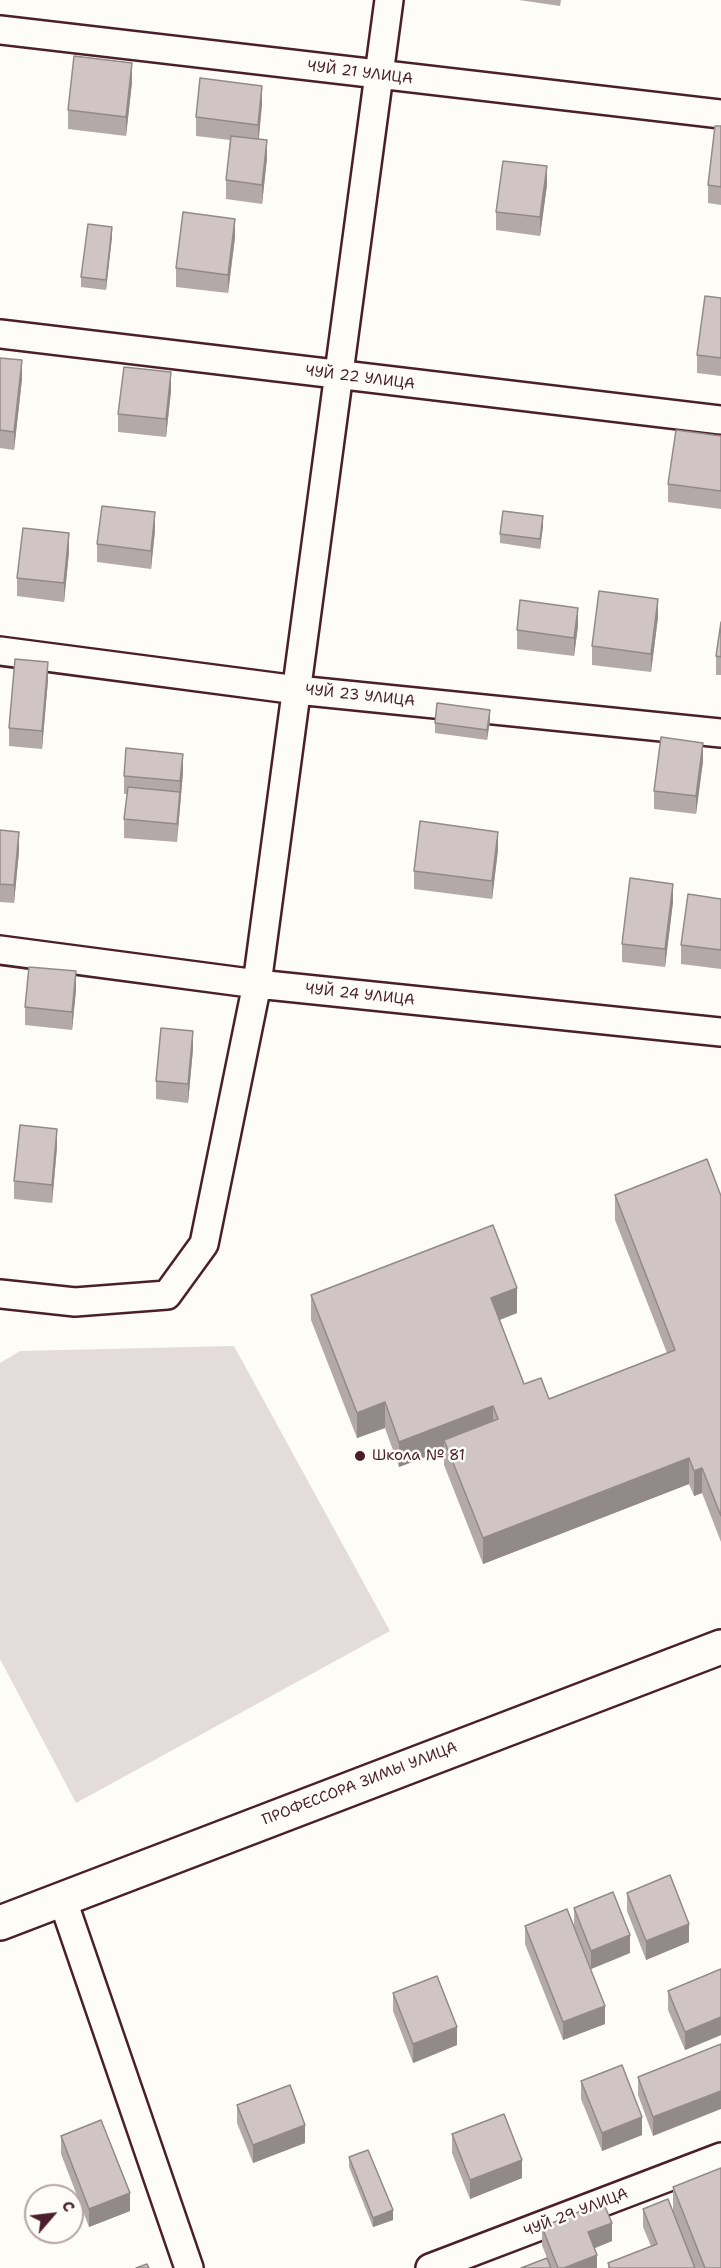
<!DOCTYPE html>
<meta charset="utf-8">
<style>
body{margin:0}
#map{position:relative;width:721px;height:2268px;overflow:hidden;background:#fdfcf7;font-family:"Shantell Sans",sans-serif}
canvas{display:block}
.north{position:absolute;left:24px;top:2184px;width:60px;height:60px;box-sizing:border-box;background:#fdfcf7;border:2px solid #b5a4a5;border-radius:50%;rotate:62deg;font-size:16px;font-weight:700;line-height:24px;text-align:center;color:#4a1f2b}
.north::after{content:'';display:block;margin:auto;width:21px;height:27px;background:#4a1f2b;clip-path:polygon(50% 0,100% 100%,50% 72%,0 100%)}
</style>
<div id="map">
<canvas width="721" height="2268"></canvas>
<div class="north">С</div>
</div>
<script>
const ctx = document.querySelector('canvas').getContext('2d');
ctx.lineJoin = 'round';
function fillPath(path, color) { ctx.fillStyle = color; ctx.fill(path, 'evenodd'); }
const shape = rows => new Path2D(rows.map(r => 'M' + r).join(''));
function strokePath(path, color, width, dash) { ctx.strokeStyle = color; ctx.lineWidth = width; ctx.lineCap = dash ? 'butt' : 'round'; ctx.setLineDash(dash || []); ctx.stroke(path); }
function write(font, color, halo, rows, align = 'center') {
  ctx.font = font + ' "Shantell Sans",sans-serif'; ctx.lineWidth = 5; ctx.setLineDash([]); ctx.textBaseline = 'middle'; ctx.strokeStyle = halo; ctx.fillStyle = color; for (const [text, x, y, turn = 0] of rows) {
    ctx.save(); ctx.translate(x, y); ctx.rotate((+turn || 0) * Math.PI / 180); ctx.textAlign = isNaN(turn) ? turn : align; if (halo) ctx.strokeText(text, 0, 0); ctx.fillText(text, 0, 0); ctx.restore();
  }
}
const green = shape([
 [234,1346,390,1631,76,1803,0,1659,0,1363,20,1351]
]);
const minor = shape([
 [0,30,721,114],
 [0,334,721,420],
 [0,651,297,690,721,733],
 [0,950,257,984,721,1032],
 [0,1294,75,1302,167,1295,204,1244,257,984,389,0],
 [62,1898,189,2268],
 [430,2268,721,2157]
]);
const tertiary = shape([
 [0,1923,721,1647]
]);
const wall = shape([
 [519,0,561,0,560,6],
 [132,82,126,136,68,129,68,110],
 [262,104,259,139,267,158,262,204,226,199,226,180,230,140,196,136,196,117],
 [721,126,721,205,708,203,708,185],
 [547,185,540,236,496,230,496,212],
 [112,237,106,290,81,287,81,277],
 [235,237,228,293,176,287,176,268],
 [721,298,721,376,697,373,697,355],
 [0,358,22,379,14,450,0,448],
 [171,391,166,437,118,432,118,414],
 [721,436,721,509,668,502,668,484],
 [543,526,540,549,500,543,500,534],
 [155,530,151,569,97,562,97,544],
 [69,552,64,602,17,596,17,578],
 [658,617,651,672,592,665,592,646],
 [721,622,721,675,716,675,716,656],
 [578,626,574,656,517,649,517,630],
 [48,680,42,749,9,746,9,728],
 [490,720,487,740,435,733,435,723],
 [703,761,696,814,654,809,654,791],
 [183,772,177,842,124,838,124,819,127,794,124,794,124,776],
 [0,830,19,851,14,903,0,902],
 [498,850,492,899,414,889,414,871],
 [721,899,721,969,681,964,681,945],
 [673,902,665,967,622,962,622,944],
 [76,990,72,1030,25,1025,25,1007],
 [193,1049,188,1103,156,1099,156,1081],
 [57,1147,52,1203,14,1199,14,1181],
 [615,1195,721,1196,721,1542,702,1493,694,1496,689,1484,483,1564,444,1465,444,1450,399,1467,385,1428,357,1438,311,1320,311,1295,517,1313,500,1320,524,1384,549,1399,667,1353,615,1220],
 [627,1893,689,1942,646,1960,627,1911],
 [574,1908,630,1953,591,1969,574,1926],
 [525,1926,605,2024,563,2040,525,1944],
 [721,1969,721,2035,685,2050,668,2010,668,1991],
 [393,1993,457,2045,413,2063,393,2011],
 [721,2044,653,2136,638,2095,638,2077],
 [581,2081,642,2135,602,2151,581,2099],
 [237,2105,305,2143,253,2163,237,2123],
 [452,2134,522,2178,470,2199,452,2153],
 [61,2136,130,2211,89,2227,61,2154],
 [349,2157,393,2220,373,2227,349,2167],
 [673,2187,721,2268,608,2268,608,2263,651,2246,643,2227,643,2209,673,2211],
 [542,2227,612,2241,594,2248,597,2268,521,2268,547,2258,542,2245]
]);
const shadedWall = shape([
 [132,63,132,82,126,136,126,117],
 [262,86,262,104,258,143,258,125],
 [267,140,267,158,262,204,262,185],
 [547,166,547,185,540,236,540,217],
 [235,219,235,237,228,293,228,275],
 [112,227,112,237,106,290,106,280],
 [22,360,22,379,14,450,14,432],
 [171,372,171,391,166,437,166,419],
 [155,512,155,530,151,569,151,551],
 [543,516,543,526,540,549,540,539],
 [69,533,69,552,64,602,64,583],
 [658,599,658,617,651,672,651,654],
 [578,608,578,626,574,656,574,638],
 [48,662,48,680,42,749,42,731],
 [490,710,490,720,487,740,487,730],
 [703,743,703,761,696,814,696,796],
 [183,754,183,772,177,842,180,781],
 [19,832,19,851,14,903,14,885],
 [498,832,498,850,492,899,492,881],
 [673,884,673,902,665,967,665,949],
 [76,971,76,990,72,1030,72,1012],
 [193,1031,193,1049,188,1103,188,1084],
 [57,1129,57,1147,52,1203,52,1185],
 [517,1288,517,1313,491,1323,491,1298],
 [385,1402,385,1428,357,1438,357,1413],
 [493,1406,493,1431,444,1440,444,1450,399,1467,399,1442],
 [689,1458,689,1484,483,1564,483,1538],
 [702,1468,702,1493,694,1496,694,1471],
 [689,1924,689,1942,646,1960,646,1941],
 [630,1935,630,1953,591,1969,591,1951],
 [605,2006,605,2024,563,2040,563,2022],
 [721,2017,721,2035,685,2050,685,2032],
 [457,2027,457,2045,413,2063,413,2044],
 [721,2091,721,2109,653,2136,653,2117],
 [642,2117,642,2135,602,2151,602,2133],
 [305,2125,305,2143,253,2163,253,2145],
 [522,2160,522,2178,470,2199,470,2180],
 [130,2193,130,2211,89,2227,89,2209],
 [393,2210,393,2220,373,2227,373,2218],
 [612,2223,612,2241,588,2251,588,2232],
 [597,2255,597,2268,564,2268]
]);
const building = shape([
 [74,56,132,63,126,117,68,110,74,56],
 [200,78,262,86,258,125,196,117,200,78],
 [715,126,721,126,721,187,708,185,715,126],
 [231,136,267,140,262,185,226,180,231,136],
 [503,161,547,166,540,217,496,212,503,161],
 [183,212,235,219,228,275,176,268,183,212],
 [88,224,112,227,106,280,81,277,88,224],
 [705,296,721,298,721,358,697,355,705,296],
 [0,358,22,360,14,432,0,430,0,358],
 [124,367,171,372,166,419,118,414,124,367],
 [676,430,721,436,721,491,668,484,676,430],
 [102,506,155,512,151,551,97,544,102,506],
 [503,511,543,516,540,539,500,534,503,511],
 [23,528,69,533,64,583,17,578,23,528],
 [599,591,658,599,651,654,592,646,599,591],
 [520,600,578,608,574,638,517,630,520,600],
 [721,622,721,657,716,656,721,622],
 [15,659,48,662,42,731,9,728,15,659],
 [437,703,490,710,487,730,435,723,437,703],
 [661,737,703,743,696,796,654,791,661,737],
 [126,748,183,754,180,781,124,776,126,748],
 [128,787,180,792,177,824,124,819,128,787],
 [420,821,498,832,492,881,414,871,420,821],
 [0,830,19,832,14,885,0,884,0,830],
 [630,878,673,884,665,949,622,944,630,878],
 [688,894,721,899,721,950,681,945,688,894],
 [29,967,76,971,72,1012,25,1007,29,967],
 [161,1028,193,1031,188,1084,156,1081,161,1028],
 [20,1125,57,1129,52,1185,14,1181,20,1125],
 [707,1159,721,1196,721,1516,702,1468,694,1471,689,1458,483,1538,444,1440,498,1419,493,1406,399,1442,385,1402,357,1413,311,1295,493,1225,517,1288,491,1298,524,1384,541,1378,549,1399,675,1350,615,1195,707,1159],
 [670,1875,689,1924,646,1941,627,1893,670,1875],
 [613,1892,630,1935,591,1951,574,1908,613,1892],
 [567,1909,605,2006,563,2022,525,1926,567,1909],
 [721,1969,721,2017,685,2032,668,1991,721,1969],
 [437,1976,457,2027,413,2044,393,1993,437,1976],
 [721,2044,721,2091,653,2117,638,2077,721,2044],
 [622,2065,642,2117,602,2133,581,2081,622,2065],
 [290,2085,305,2125,253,2145,237,2105,290,2085],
 [504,2114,522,2160,470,2180,452,2134,504,2114],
 [101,2120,130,2193,89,2209,61,2136,101,2120],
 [368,2150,393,2210,373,2218,349,2157,368,2150],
 [721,2168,721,2268,705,2268,673,2187,721,2168],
 [668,2199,695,2268,610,2268,608,2263,657,2244,643,2209,668,2199],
 [603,2202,612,2223,588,2232,597,2255,564,2268,558,2268,542,2227,603,2202],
 [547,2258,551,2268,521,2268,547,2258],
 [147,2264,149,2268,136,2268,147,2264]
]);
const markers = [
 [360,1456,6,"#4a1f2b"]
];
const streetNames = [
 ["ЧУЙ 21 УЛИЦА",360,73,7],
 ["ЧУЙ 22 УЛИЦА",360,378,7],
 ["ЧУЙ 23 УЛИЦА",360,696,6],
 ["ЧУЙ 24 УЛИЦА",360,995,6],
 ["ПРОФЕССОРА ЗИМЫ УЛИЦА",360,1784,-21],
 ["ЧУЙ 29 УЛИЦА",576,2213,-21]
];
const poiNames = [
 ["Школа № 81",372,1456]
];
fillPath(green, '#e3dcda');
strokePath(minor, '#4a1f2b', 32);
strokePath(tertiary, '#4a1f2b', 38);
strokePath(minor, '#fdfcf7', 27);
strokePath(tertiary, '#fdfcf7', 33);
fillPath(wall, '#b3a9a9');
fillPath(shadedWall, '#928a89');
fillPath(building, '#d0c5c4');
strokePath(building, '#928a89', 1.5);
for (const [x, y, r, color] of markers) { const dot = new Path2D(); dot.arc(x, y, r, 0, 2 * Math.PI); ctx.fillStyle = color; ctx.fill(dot); strokePath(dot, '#fdfcf7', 2); }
write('15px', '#4a1f2b', '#fdfcf7', streetNames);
write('15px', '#4a1f2b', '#fdfcf7', poiNames, 'left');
</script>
